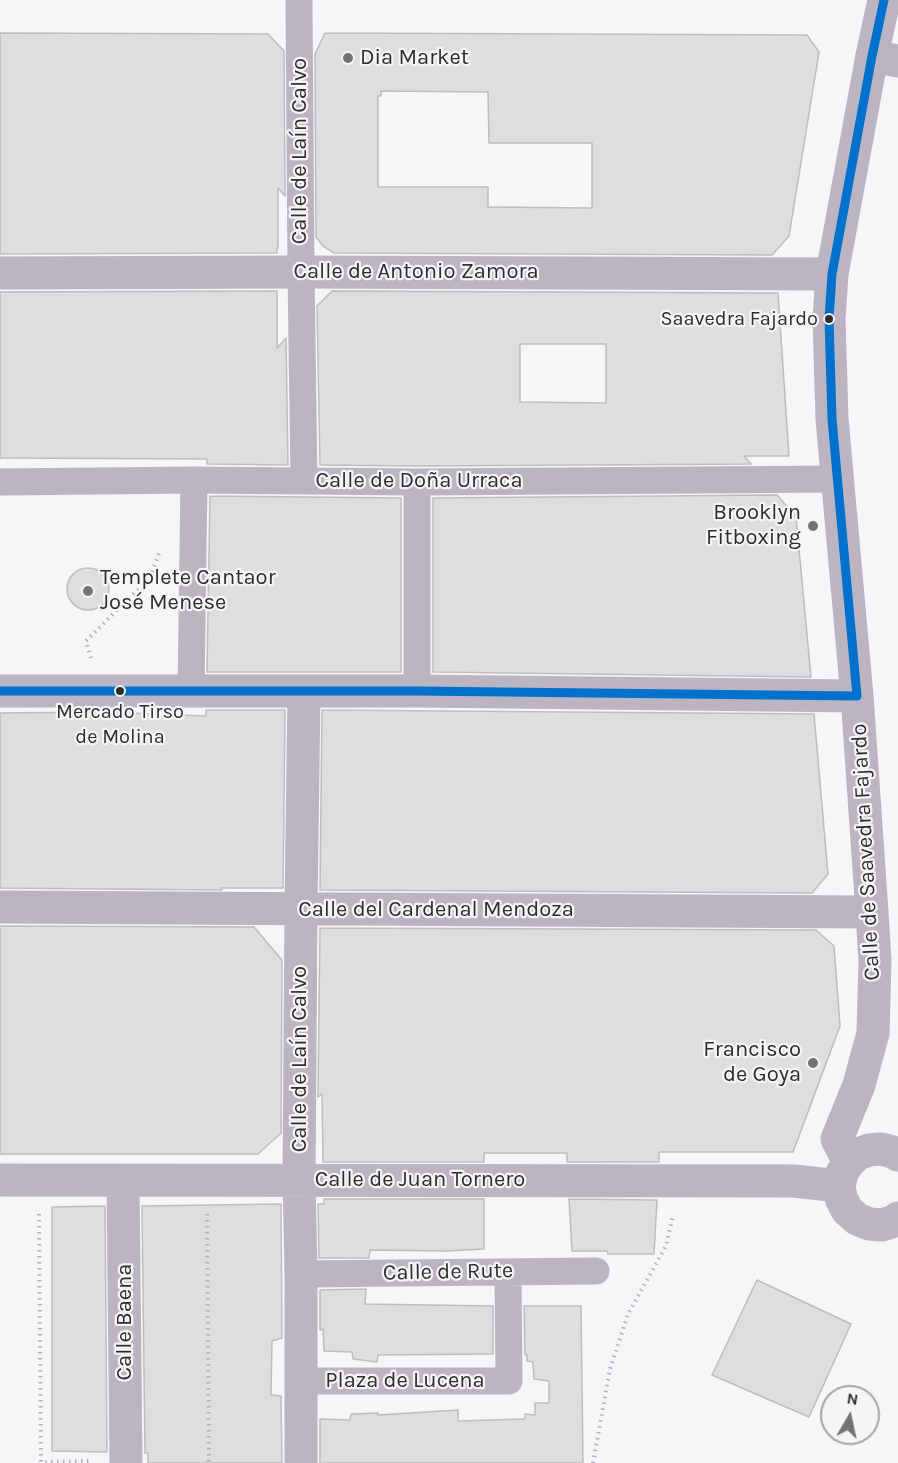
<!DOCTYPE html>
<meta charset="utf-8">
<style>
body{margin:0}
#map{position:relative;width:898px;height:1463px;overflow:hidden;background:#f6f5f7;font-family:Karla,sans-serif}
canvas{display:block}
.north{position:absolute;left:820px;top:1385px;width:60px;height:60px;box-sizing:border-box;background:#f7f4f8;border:2px solid #a6a4a7;border-radius:50%;rotate:9deg;font-size:16px;font-weight:700;line-height:24px;text-align:center;color:#2d2d2e}
.north::after{content:'';display:block;margin:auto;width:21px;height:27px;background:#737374;clip-path:polygon(50% 0,100% 100%,50% 72%,0 100%)}
</style>
<div id="map">
<canvas width="898" height="1463"></canvas>
<div class="north">N</div>
</div>
<script>
const ctx = document.querySelector('canvas').getContext('2d');
ctx.lineJoin = 'round';
function fillPath(path, color) { ctx.fillStyle = color; ctx.fill(path, 'evenodd'); }
const shape = rows => new Path2D(rows.map(r => 'M' + r).join(''));
function strokePath(path, color, width, dash) { ctx.strokeStyle = color; ctx.lineWidth = width; ctx.lineCap = dash ? 'butt' : 'round'; ctx.setLineDash(dash || []); ctx.stroke(path); }
function write(font, color, halo, rows, align = 'center') {
  ctx.font = font + ' Karla,sans-serif'; ctx.lineWidth = 4.5; ctx.setLineDash([]); ctx.textBaseline = 'middle'; ctx.strokeStyle = halo; ctx.fillStyle = color; for (const [text, x, y, turn = 0] of rows) {
    ctx.save(); ctx.translate(x, y); ctx.rotate((+turn || 0) * Math.PI / 180); ctx.textAlign = isNaN(turn) ? turn : align; if (halo) ctx.strokeText(text, 0, 0); ctx.fillText(text, 0, 0); ctx.restore();
  }
}
const building = shape([
 [0,33,268,34,284,51,285,196,278,188,278,248,277,248,277,253,0,254,0,33],
 [325,33,807,35,819,52,789,236,772,255,334,253,323,246,316,237,315,54,325,33],
 [381,91,488,92,489,143,592,143,592,208,488,207,488,187,378,187,378,96,381,96,381,91],
 [277,291,277,348,286,338,288,465,207,464,207,459,0,458,0,292,277,291],
 [332,291,778,293,789,456,744,456,751,464,417,466,320,465,317,306,332,291],
 [520,344,606,344,606,403,520,402,520,344],
 [777,495,796,517,811,677,433,672,433,498,777,495],
 [210,496,401,498,401,672,207,672,210,496],
 '67 589a21 21 0 1 1 42 0a21 21 0 1 1-42 0Z',
 [206,710,285,710,283,888,221,888,222,890,0,888,0,713,103,712,206,716,206,710],
 [322,710,814,714,828,874,812,893,320,890,322,710],
 [0,926,254,927,282,960,281,1133,258,1154,0,1154,0,926],
 [320,928,816,930,834,946,840,1026,793,1152,659,1152,659,1162,567,1162,567,1153,484,1153,484,1162,323,1162,322,1094,318,1097,320,928],
 [324,1199,484,1199,484,1249,447,1251,370,1250,369,1258,319,1258,318,1204,324,1204,324,1199],
 [569,1199,657,1200,654,1254,608,1254,607,1251,572,1251,569,1199],
 [281,1204,282,1338,272,1341,271,1395,281,1396,282,1463,148,1463,148,1453,145,1453,142,1206,281,1204],
 [105,1206,107,1452,52,1451,52,1207,105,1206],
 [757,1280,851,1324,809,1417,712,1375,757,1280],
 [366,1289,365,1304,493,1306,493,1354,378,1355,377,1362,353,1359,352,1352,324,1351,323,1329,320,1330,320,1290,366,1289],
 [524,1306,581,1306,583,1463,320,1463,320,1419,350,1420,351,1414,378,1413,378,1415,458,1410,458,1421,525,1419,525,1414,535,1415,535,1403,549,1403,549,1381,534,1379,533,1362,527,1361,527,1355,525,1355,524,1306]
]);
const path = shape([
 [91,658,86,641,126,601,149,580,160,551],
 [39,1214,41,1462,92,1461],
 [207,1214,209,1463],
 [593,1463,610,1369,628,1314,666,1246,673,1215]
]);
const pedestrian = shape([
 [299,0,301,272,304,481],
 [0,482,194,480,417,482,838,479],
 [417,482,417,691],
 [191,691,194,480],
 [301,1274,596,1271],
 [301,1381,509,1381,508,1272]
]);
const minor = shape([
 [0,273,301,272,832,274],
 [0,691,417,691,857,696],
 [0,907,872,912],
 [898,1155,893,1152,881,1149,869,1150,858,1154,849,1162,842,1173,839,1186,841,1198,847,1210,857,1219,869,1224,882,1225,895,1221,898,1218],
 [849,1162,837,1139,859,1085,873,1033,875,961,872,912,857,696,832,419,829,319,832,274,872,56],
 [0,1180,794,1181,839,1186],
 [123,1181,126,1463],
 [301,1463,301,1274,299,1180,301,910,304,691]
]);
const tertiary = shape([
 [884,0,872,56,898,61]
]);
const bus1 = shape([
 [0,691,417,691,857,696,832,419,829,319,832,274,872,56,884,0]
]);
const markers = [
 [348,58,6,"#737374"],
 [829,319,5,"#2d2d2e"],
 [813,526,6,"#737374"],
 [88,591,6,"#737374"],
 [120,691,5,"#2d2d2e"],
 [813,1063,6,"#737374"]
];
const busNames = [
 ["Saavedra Fajardo",818,319],
 ["Mercado Tirso",120,712,"center"],
 ["de Molina",120,737,"center"]
];
const poiNames = [
 ["Dia Market",360,58],
 ["Brooklyn",801,513,"right"],
 ["Fitboxing",801,538,"right"],
 ["Templete Cantaor",100,578],
 ["José Menese",100,603],
 ["Francisco",801,1050,"right"],
 ["de Goya",801,1075,"right"]
];
const streetNames = [
 ["Calle de Laín Calvo",300,151,-90],
 ["Calle de Antonio Zamora",416,272],
 ["Calle de Doña Urraca",419,481],
 ["Calle de Saavedra Fajardo",866,852,-93],
 ["Calle del Cardenal Mendoza",436,910],
 ["Calle de Laín Calvo",300,1059,-90],
 ["Calle de Juan Tornero",420,1180],
 ["Calle de Rute",448,1272,-1],
 ["Calle Baena",125,1322,-90],
 ["Plaza de Lucena",405,1381]
];
fillPath(building, '#dedddf');
strokePath(building, '#bebdbe', 1.5);
strokePath(path, '#b5b0b9', 4, [1.5, 4.5]);
strokePath(pedestrian, '#bbb4c1', 27);
strokePath(minor, '#bbb4c1', 33);
strokePath(tertiary, '#bbb4c1', 33);
strokePath(bus1, '#0072ce', 9);
for (const [x, y, r, color] of markers) { const dot = new Path2D(); dot.arc(x, y, r, 0, 2 * Math.PI); ctx.fillStyle = color; ctx.fill(dot); strokePath(dot, '#f7f4f8', 2); }
write('20px', '#2d2d2e', '#f7f4f8', busNames, 'right');
write('22px', '#2d2d2e', '#f7f4f8', poiNames, 'left');
write('22px', '#2d2d2e', '#f7f4f8', streetNames);
</script>
